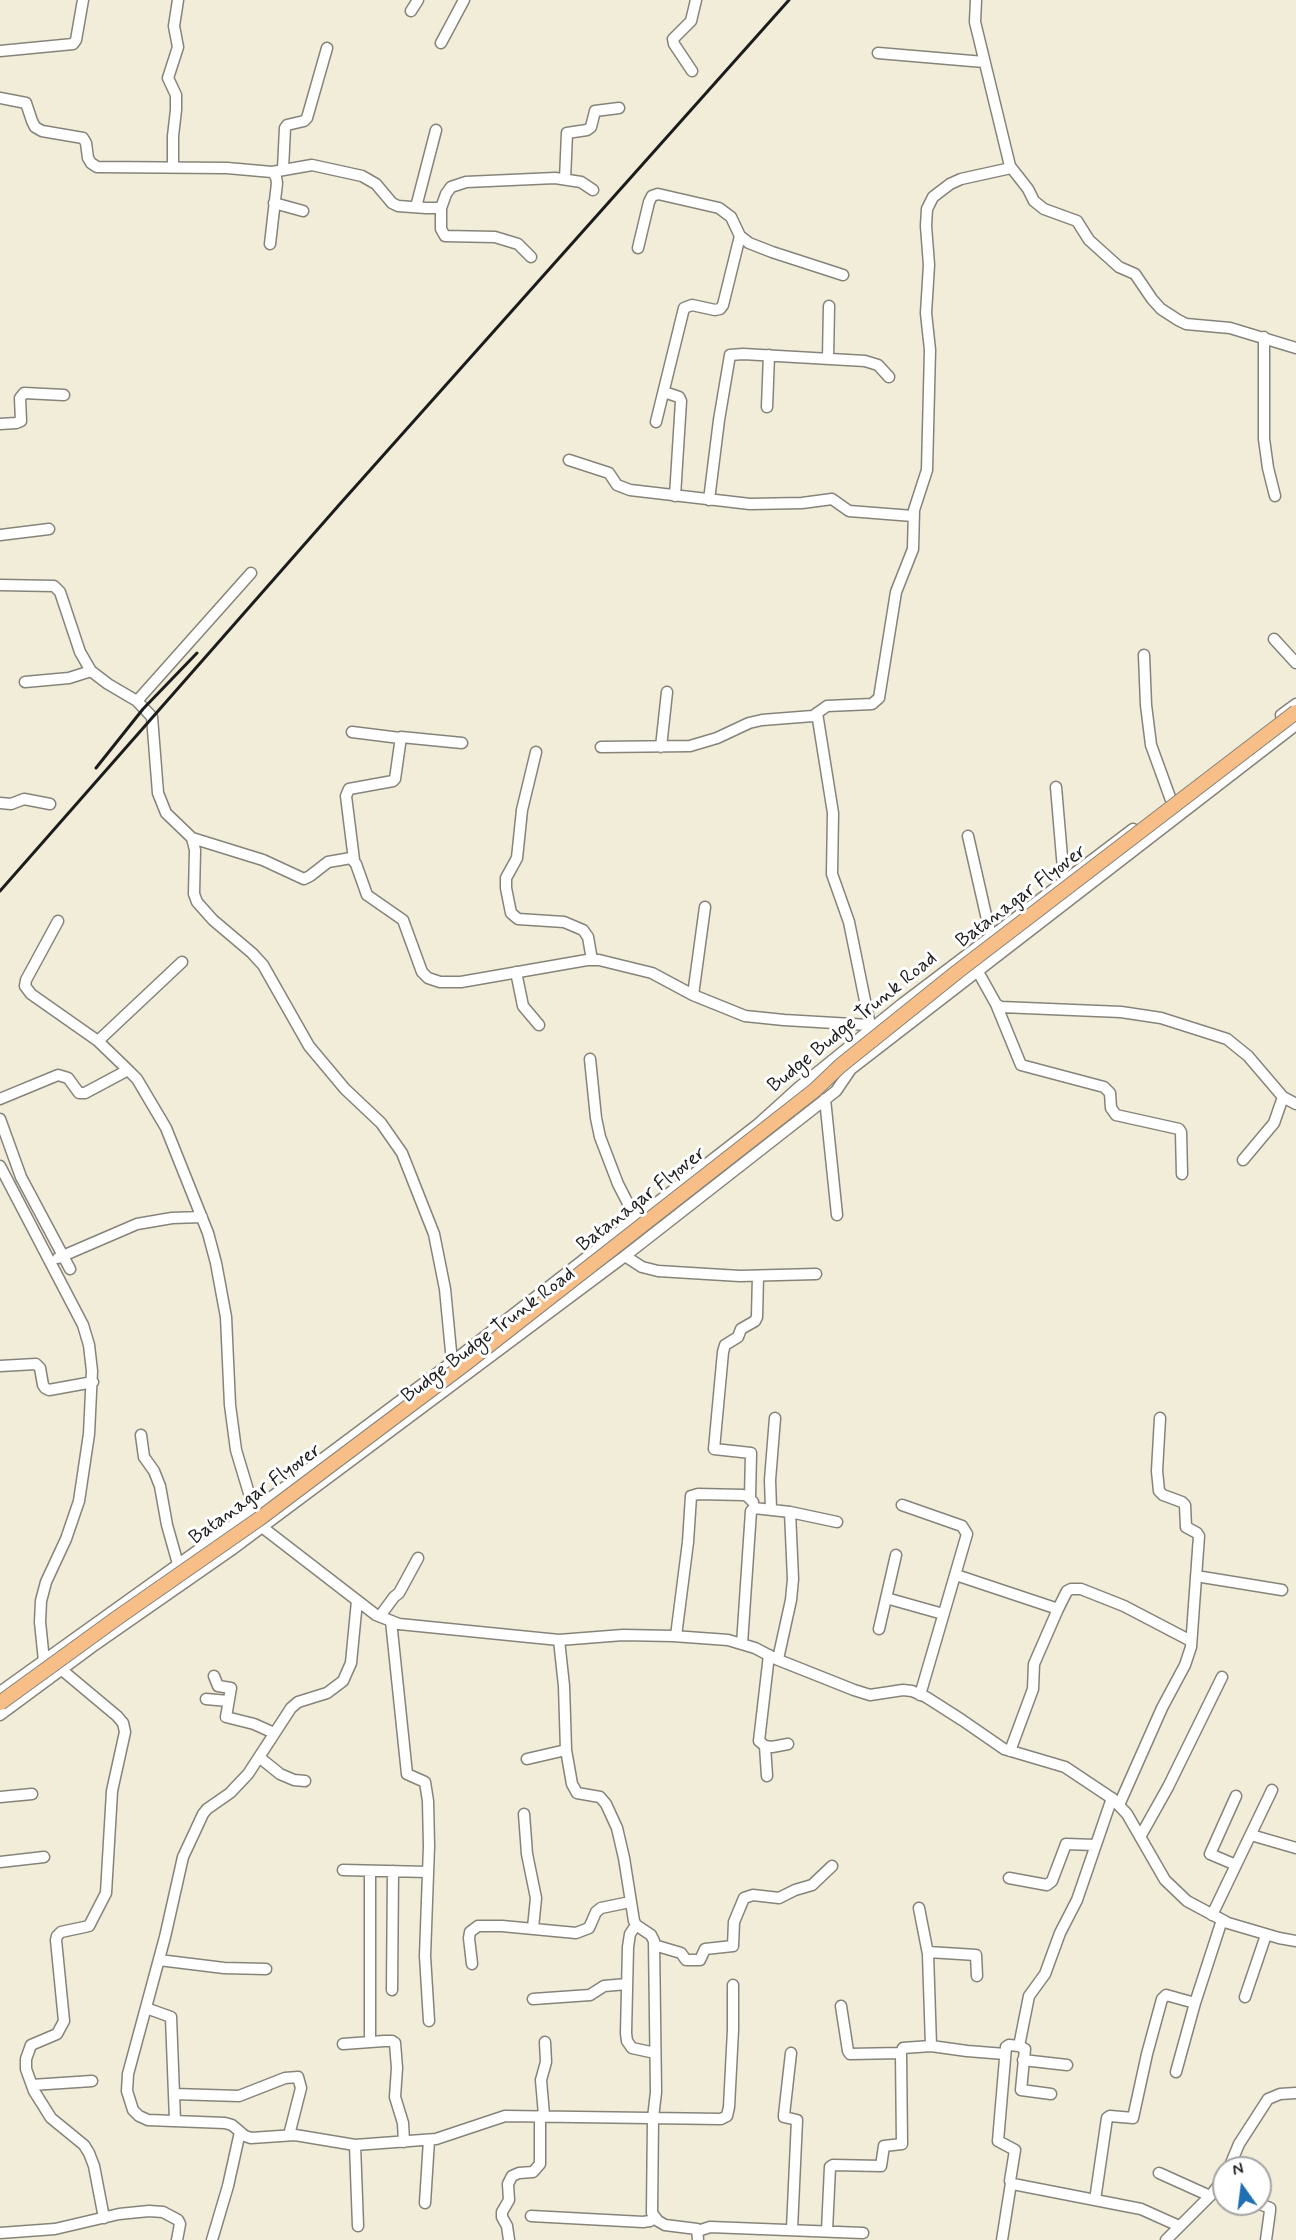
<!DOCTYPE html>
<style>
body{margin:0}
#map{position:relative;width:1296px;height:2240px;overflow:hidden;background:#f1edd9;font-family:Mynerve,sans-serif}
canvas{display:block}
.north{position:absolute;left:1212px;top:2156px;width:60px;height:60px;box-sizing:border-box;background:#fff;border:2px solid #a4a4a4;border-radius:50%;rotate:346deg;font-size:16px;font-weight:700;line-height:24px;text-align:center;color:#1c1c1c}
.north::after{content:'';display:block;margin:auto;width:21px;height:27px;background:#1f6fb2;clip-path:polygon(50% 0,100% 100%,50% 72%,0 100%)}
</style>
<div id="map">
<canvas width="1296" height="2240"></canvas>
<div class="north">N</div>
</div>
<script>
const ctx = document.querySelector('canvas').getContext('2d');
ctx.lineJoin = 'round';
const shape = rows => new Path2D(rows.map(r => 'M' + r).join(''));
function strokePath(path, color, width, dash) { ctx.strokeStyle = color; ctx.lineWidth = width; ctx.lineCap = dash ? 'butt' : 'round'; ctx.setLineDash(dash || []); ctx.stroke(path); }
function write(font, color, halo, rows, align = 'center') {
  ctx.font = font + ' Mynerve,sans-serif'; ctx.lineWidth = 6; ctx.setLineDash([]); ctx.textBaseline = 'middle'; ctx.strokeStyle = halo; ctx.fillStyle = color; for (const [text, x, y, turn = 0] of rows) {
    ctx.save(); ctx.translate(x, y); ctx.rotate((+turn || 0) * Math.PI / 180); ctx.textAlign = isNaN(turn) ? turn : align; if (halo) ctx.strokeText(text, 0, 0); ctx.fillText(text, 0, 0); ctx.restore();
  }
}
const minor = shape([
 [976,0,975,22,1010,166,1028,189,1034,201,1044,209,1077,221,1089,240,1119,267,1135,274,1152,299,1161,309,1178,320,1186,324,1230,328,1296,348],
 [411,11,418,0],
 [441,43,464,0],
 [0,51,73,44,76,40,83,0],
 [878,53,984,62],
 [692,71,674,44,673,39,691,21,696,0],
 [0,98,26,103,32,121,35,127,42,131,83,138,86,143,88,158,91,163,97,167,227,168,272,172,276,177,277,183,270,244],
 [173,167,173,136,176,110,176,95,168,78,178,47,174,26,178,0],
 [283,169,285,128,287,125,304,121,307,118,327,48],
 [272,172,312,165,362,176,376,184,392,203,398,206,426,208,441,208,446,194,451,187,466,182,555,178,581,182,593,190],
 [565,179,567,133,587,130,591,127,595,111,619,108],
 [274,203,303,211],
 [416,207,436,130],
 [441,208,441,229,445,236,495,237,518,244,531,257],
 [740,236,749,243,772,252,843,275],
 [638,248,649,202,652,196,658,194,719,208,731,217,740,236,723,305,720,309,715,310,692,305,684,308,656,422],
 [1264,337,1264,439,1268,468,1275,496],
 [828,358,829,306],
 [664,392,679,397,681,401,675,496],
 [767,407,769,355],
 [0,424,16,423,21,421,20,398,24,393,64,395],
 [569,460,609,473,617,485,630,490,750,504,802,503,832,499,849,511,913,516],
 [709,500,719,420,730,355,743,354,865,361,878,365,889,377],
 [0,535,49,529],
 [0,585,54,586,60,592,80,652,91,671,108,684,137,701,152,717,158,793,166,813,192,838,195,850,194,894,197,902,213,920,252,953,263,965,309,1046,345,1089,381,1123,402,1153,434,1234,445,1289,452,1362],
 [1274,639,1296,663],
 [1144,655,1146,705,1151,745,1171,800],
 [25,682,69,678,91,671],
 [137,701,251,573],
 [817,713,833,813,832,874,849,922,871,1030],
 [1281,715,1296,704],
 [352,732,400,738],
 [601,747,690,746,717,738,749,723,762,720,813,716,827,706,872,704,879,698,896,592,913,549,914,510,927,470,930,350,926,313,929,265,926,226,927,209,933,197,950,184,961,179,1011,168],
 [661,747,667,692],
 [536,752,522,810,517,858,506,878,506,888,511,913,518,919,564,922,583,930,588,937,592,960],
 [1056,787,1064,881],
 [0,803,11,804,24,799,50,804],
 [968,836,991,937],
 [192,838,263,860,304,879,310,876,328,862,351,858,356,864,367,895,403,920,422,972,428,978,440,982,461,982,587,960,599,960,652,973,693,995,745,1016,784,1020,869,1025],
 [354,860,346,796,349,789,393,781,395,779,401,737,462,743],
 [58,921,26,980,25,986,31,994,98,1041,128,1070,137,1079,166,1128,208,1233,216,1263,226,1317,230,1405,236,1450,254,1510,262,1527,376,1615,399,1624,559,1640,623,1635,673,1636,728,1640,755,1648,776,1659,854,1690,870,1695,903,1690,912,1691,926,1697,962,1720,1004,1749,1065,1767,1113,1799,1127,1814,1165,1880,1187,1901,1228,1923,1279,1938,1296,1941],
 [977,970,996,1004,1001,1007,1121,1012,1161,1018,1227,1039,1248,1056,1283,1097,1296,1104],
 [516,972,523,1006,539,1025],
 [693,995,705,907],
 [996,1004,1021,1065,1104,1087,1110,1093,1111,1108,1116,1115,1179,1129,1181,1132,1182,1174],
 [98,1041,182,962],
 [590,1059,596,1118,600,1137,618,1184,636,1219],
 [0,1099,58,1075,68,1078,79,1093,85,1093,128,1070],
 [825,1099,837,1215],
 [0,1119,21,1177,70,1269],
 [1243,1160,1274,1123,1283,1097],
 [0,1166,83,1325,89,1345,92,1371,89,1434,79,1501,66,1539,46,1582,41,1601,40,1622,44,1661],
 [625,1256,642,1267,658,1271,740,1276,816,1274],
 [58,1258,137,1224,172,1218,202,1217],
 [0,1366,36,1364,40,1368,43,1385,45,1388,49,1390,93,1382],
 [141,1435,144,1457,154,1471,160,1486,167,1525,178,1564],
 [750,1498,751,1453,714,1449,723,1352,725,1345,738,1337,741,1329,755,1321,757,1317,758,1276],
 [902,1505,962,1526,967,1534,920,1695],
 [771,1509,770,1480,775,1418],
 [956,1575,1058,1609],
 [1196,1576,1282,1590],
 [886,1598,943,1614],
 [357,1601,351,1663,343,1681,327,1693,298,1702,291,1708,248,1774,230,1793,207,1809,203,1814,183,1857,165,1937,128,2074,127,2091,133,2110,139,2116,148,2120,225,2123,232,2125,245,2136,251,2138,295,2135,355,2145,436,2139,505,2116,721,2119,727,2116,729,2107,733,2030,733,1985],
 [380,1616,394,1597,399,1593,418,1558],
 [391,1621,407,1774,425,1782,428,1801,429,1846,425,1956,429,2021],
 [879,1629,896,1555],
 [676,1636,688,1542,691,1496,698,1494,743,1495,747,1496,753,1502],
 [559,1640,564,1686,566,1750,572,1784,577,1793,600,1797,606,1804,617,1828,624,1858,634,1921,636,1925,651,1935,654,1941,656,2092,653,2118,652,2213,658,2221,665,2225,697,2229,698,2240],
 [742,1644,751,1511,754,1508,790,1512,837,1522],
 [769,1655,759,1741,765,1746,772,1747,788,1744],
 [778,1659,791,1600,793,1579,790,1512],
 [62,1670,117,1716,123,1723,125,1732,112,1791,106,1893,89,1926,61,1932,57,1936,56,1940,64,2021,57,2034,31,2045,26,2059,26,2069,34,2091,51,2118,84,2145,89,2153,94,2166,104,2218],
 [214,1676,218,1686,231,1688,226,1717,254,1724,274,1733],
 [0,1692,254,1510,452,1362,757,1125,798,1088,902,1004,1133,829],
 [206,1699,228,1701],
 [0,1715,92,1647,230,1551,625,1256,836,1091,851,1069,1296,725],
 [765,1746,767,1776],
 [1010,1751,1033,1689,1034,1664,1058,1609,1067,1591,1071,1589,1081,1589,1124,1606,1191,1641],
 [259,1757,280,1774,294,1780,305,1781],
 [527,1759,566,1750],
 [1236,1796,1210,1854,1236,1865],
 [0,1797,32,1794],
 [1112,1798,1077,1900,1060,1933,1045,1974,1029,1996,1019,2046,1009,2045,1006,2047,998,2141,1015,2150,1010,2181,1013,2184,1141,2209,1179,2226],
 [1119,1805,1162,1708,1185,1665,1191,1647,1199,1536,1197,1533,1186,1527,1185,1505,1182,1502,1163,1495,1159,1491,1157,1471,1160,1418],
 [524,1814,527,1854,536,1898,533,1928],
 [1251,1835,1296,1848],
 [1140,1837,1168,1787,1222,1677],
 [0,1862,44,1857],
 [343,1870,428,1872],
 [370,1871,370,2042],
 [1009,1878,1047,1885,1052,1881,1066,1844,1095,1845],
 [919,1908,928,1954,931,2046],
 [1212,1915,1272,1790],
 [636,1925,630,1934,628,1947,626,2033,627,2041,632,2048,655,2053],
 [654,1945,681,1953,686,1960,700,1960,705,1949,733,1946,734,1922,744,1898,753,1895,779,1898,795,1890,812,1885,832,1866],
 [928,1952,976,1955,977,1976],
 [159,1960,224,1968,266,1969],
 [472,1964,469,1938,470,1932,478,1926,502,1926,576,1933,589,1928,596,1912,601,1908,630,1902],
 [392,1990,393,1871],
 [1245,1997,1266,1935],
 [533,1999,590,1995,604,1986,627,1984],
 [841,2006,848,2051,850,2054,901,2053,903,2048,931,2046,967,2051,1005,2054],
 [146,2008,171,2017,175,2120],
 [343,2044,384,2041,392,2041,395,2043,397,2068,395,2097,403,2123,404,2142],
 [1019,2046,1025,2049,1021,2090,1051,2094],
 [791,2053,784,2115,784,2117,797,2120,792,2229],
 [1023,2060,1067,2065],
 [1176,2072,1195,2003],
 [32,2085,92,2081],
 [174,2094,239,2096,285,2078,298,2077,301,2088,289,2135],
 [544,2115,541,2080,546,2062,545,2042],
 [355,2145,358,2226],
 [1229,2168,1239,2144,1268,2099,1280,2094,1296,2093],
 [1159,2173,1210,2196],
 [1095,2200,1107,2118,1110,2116,1133,2118,1147,2054,1162,1999,1166,1995,1195,2003,1222,1920],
 [425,2203,429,2140],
 [1260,2204,1270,2208,1270,2211,1266,2240],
 [531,2216,643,2222,650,2221,655,2217],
 [698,2231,710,2227,863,2233],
 [827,2231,830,2167,833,2165,881,2166,884,2146,902,2144,901,2053],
 [0,2233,55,2229,119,2214,149,2211,163,2212,178,2220,180,2224,177,2240],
 [212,2240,228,2186,240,2132],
 [509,2240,507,2226,502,2217,502,2212,509,2200,508,2184,512,2176,519,2173,533,2172,540,2164,540,2116],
 [1002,2240,1011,2183],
 [1166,2240,1211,2195,1224,2178]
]);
const rail = shape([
 [96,768,143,709,197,653],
 [0,891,339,505,789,0]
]);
const majorBridge = shape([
 [0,1703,117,1618,259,1519,465,1364,815,1090,840,1066,957,972,1296,712]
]);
const streetNames = [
 ["Batanagar Flyover",1022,897,-37],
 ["Budge Budge Trunk Road",853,1023,-39],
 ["Batanagar Flyover",642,1200,-38],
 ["Budge Budge Trunk Road",489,1336,-37],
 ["Batanagar Flyover",256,1495,-36]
];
strokePath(minor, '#86847a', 13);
strokePath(minor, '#fff', 10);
strokePath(rail, '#1c1c1c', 3);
strokePath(majorBridge, '#86847a', 16, []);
strokePath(majorBridge, '#f7be87', 14);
write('20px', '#1c1c1c', '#fff', streetNames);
</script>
